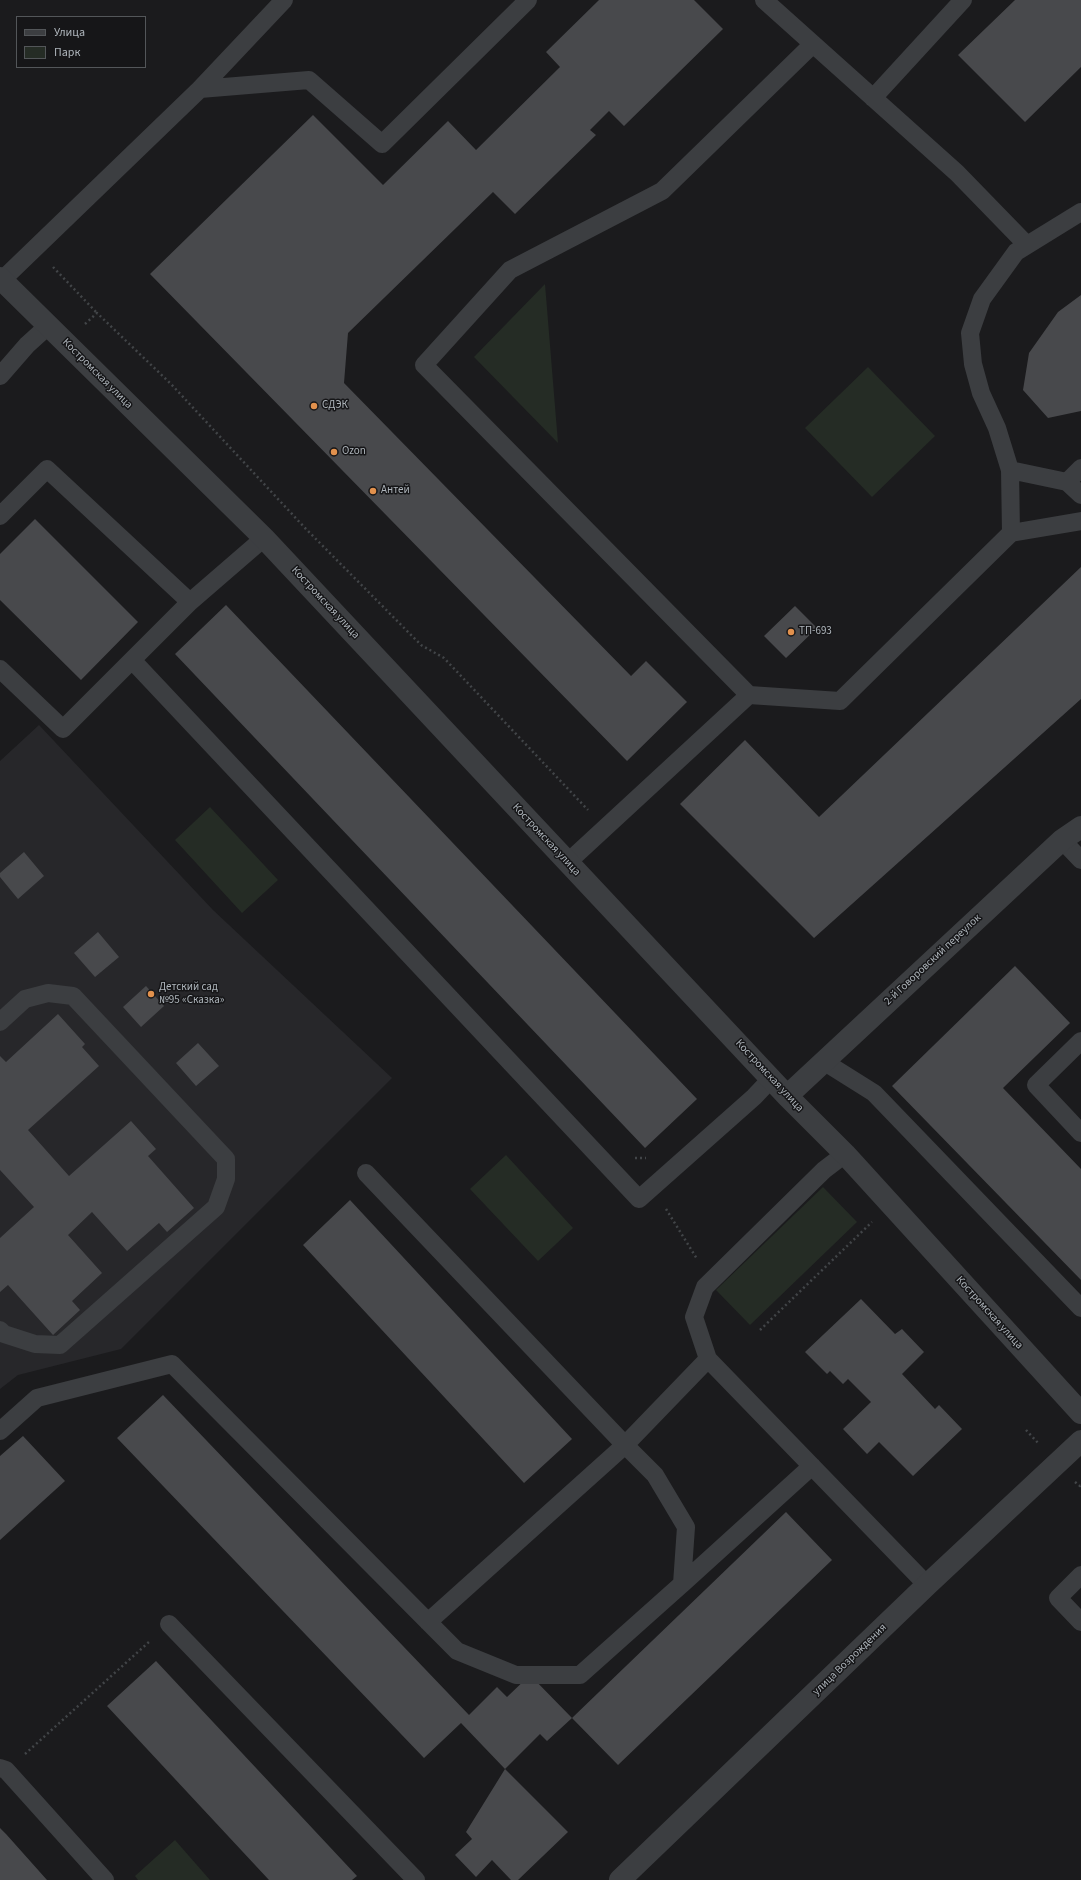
<!DOCTYPE html>
<meta charset="utf-8">
<style>
body{margin:0}
#map{position:relative;width:1081px;height:1880px;overflow:hidden;background:#1b1b1d;font-family:"Source Sans 3",sans-serif}
canvas{display:block}
.legend{position:absolute;left:16px;top:16px;width:130px;height:52px;box-sizing:border-box;background:#161618;border:1px solid #535659;margin:0;padding:5px 7px;list-style:none;font-size:12px;color:#aeb5bb}
.legend li{display:flex;align-items:center;gap:8px;height:20px}
.legend b{width:20px;border:1px solid #535659}
</style>
<div id="map">
<canvas width="1081" height="1880"></canvas>
<ul class="legend">
<li><b style="height:5px;background:#3c3e41"></b>Улица</li>
<li><b style="height:11px;background:#252c25"></b>Парк</li>
</ul>
</div>
<script>
const ctx = document.querySelector('canvas').getContext('2d');
ctx.lineJoin = 'round';
function fillPath(path, color) { ctx.fillStyle = color; ctx.fill(path, 'evenodd'); }
const shape = rows => new Path2D(rows.map(r => 'M' + r).join(''));
function strokePath(path, color, width, dash) { ctx.strokeStyle = color; ctx.lineWidth = width; ctx.lineCap = dash ? 'butt' : 'round'; ctx.setLineDash(dash || []); ctx.stroke(path); }
function write(font, color, halo, rows, align = 'center') {
  ctx.font = font + ' "Source Sans 3",sans-serif'; ctx.lineWidth = 3; ctx.setLineDash([]); ctx.textBaseline = 'middle'; ctx.strokeStyle = halo; ctx.fillStyle = color; for (const [text, x, y, turn = 0] of rows) {
    ctx.save(); ctx.translate(x, y); ctx.rotate((+turn || 0) * Math.PI / 180); ctx.textAlign = isNaN(turn) ? turn : align; if (halo) ctx.strokeText(text, 0, 0); ctx.fillText(text, 0, 0); ctx.restore();
  }
}
const built = shape([
 [39,725,213,910,392,1078,121,1349,18,1375,0,1389,0,761]
]);
const green = shape([
 [545,284,558,443,474,357],
 [868,367,935,436,872,497,805,428],
 [210,807,278,880,242,913,175,840],
 [506,1155,573,1228,538,1261,470,1189],
 [823,1187,857,1222,750,1325,716,1290],
 [175,1840,210,1880,138,1880,135,1876]
]);
const building = shape([
 [599,0,694,0,723,29,624,126,609,111,590,130,596,135,515,214,493,192,348,333,344,383,631,676,646,661,687,702,627,761,150,274,313,115,383,185,448,121,476,150,560,67,546,52],
 [1015,0,1081,0,1081,67,1025,122,958,55],
 [1081,295,1081,411,1048,418,1023,390,1029,353,1058,312],
 [35,519,138,622,81,680,0,600,0,554],
 [1081,567,1081,699,814,938,680,804,745,740,819,817],
 [226,605,697,1099,645,1148,175,654],
 [795,606,817,628,786,658,764,636],
 [24,852,44,876,18,899,0,877,0,873],
 [98,932,119,957,95,977,74,953],
 [1015,966,1070,1023,1003,1088,1081,1169,1081,1280,892,1086],
 [146,986,164,1006,141,1027,123,1007],
 [58,1014,85,1044,82,1047,99,1066,28,1130,69,1176,131,1121,156,1149,148,1156,194,1208,167,1232,159,1223,127,1251,92,1212,68,1235,102,1273,72,1301,80,1310,53,1335,8,1285,0,1292,0,1238,34,1207,0,1170,0,1056,6,1062],
 [198,1043,219,1066,196,1086,176,1063],
 [350,1200,572,1439,524,1483,303,1245],
 [861,1299,895,1334,902,1329,924,1352,902,1374,935,1409,939,1405,962,1429,913,1476,879,1442,867,1454,843,1429,871,1402,848,1379,843,1384,830,1371,827,1374,805,1352],
 [163,1395,469,1715,497,1687,507,1697,530,1675,572,1718,786,1512,832,1560,618,1765,572,1718,547,1741,540,1734,505,1769,461,1723,424,1758,117,1438],
 [23,1436,65,1481,0,1540,0,1456],
 [156,1661,357,1876,352,1880,269,1880,107,1706],
 [505,1769,568,1832,518,1880,511,1880,492,1860,476,1877,455,1855,472,1839,466,1832],
 [0,1828,6,1834,47,1880,0,1880]
]);
const path = shape([
 [53,267,97,313],
 [85,324,97,313,171,384,305,528,421,645,444,658,588,810],
 [635,1158,646,1158],
 [666,1209,697,1259],
 [760,1330,872,1222],
 [1026,1430,1039,1444],
 [1075,1482,1080,1486,1081,1485],
 [25,1754,150,1641]
]);
const lane = shape([
 [764,0,957,173,1027,245],
 [200,89,284,0],
 [873,98,963,0],
 [2,280,200,89,309,80,382,144,528,0],
 [0,376,27,345,48,326],
 [1010,470,1067,482,1081,468],
 [1067,482,1081,495],
 [0,516,47,469,190,602],
 [1011,533,1081,521],
 [132,660,639,1199,754,1097,771,1079],
 [0,669,63,729,190,602,264,538],
 [749,695,840,701,1011,533,1010,470,997,428,981,393,973,364,970,333,982,299,1016,252,1081,212],
 [1062,840,1081,860],
 [567,863,749,695,424,365,510,270,662,191,813,44],
 [0,1022,25,999,48,993,73,996,226,1159,226,1179,216,1207,60,1345,35,1344,4,1334,0,1330],
 [1081,1041,1036,1085,1081,1133],
 [823,1061,874,1093,1081,1308],
 [366,1173,625,1445,428,1622],
 [708,1359,927,1585],
 [0,1431,37,1398,172,1364,457,1651,516,1675,580,1675,682,1584,686,1527,655,1475,625,1445,708,1359,694,1317,705,1287,824,1170,845,1154],
 [1081,1575,1058,1598,1081,1622],
 [682,1584,812,1466],
 [169,1624,416,1880],
 [0,1768,6,1770,105,1880]
]);
const street = shape([
 [0,278,264,538,787,1096,845,1154,1081,1413],
 [787,1096,1062,840,1081,827],
 [620,1880,927,1585,1081,1441]
]);
const markers = [
 [314,406,4,"#e2914d"],
 [334,452,4,"#e2914d"],
 [373,491,4,"#e2914d"],
 [791,632,4,"#e2914d"],
 [151,994,4,"#e2914d"]
];
const streetNames = [
 ["Костромская улица",97,374,45],
 ["Костромская улица",325,603,47],
 ["Костромская улица",546,840,47],
 ["2-й Говоровский переулок",933,960,-43],
 ["Костромская улица",769,1076,47],
 ["Костромская улица",989,1313,48],
 ["улица Возрождения",850,1660,-44]
];
const poiNames = [
 ["СДЭК",322,406],
 ["Ozon",342,452],
 ["Антей",381,491],
 ["ТП-693",799,632],
 ["Детский сад",159,988],
 ["№95 «Сказка»",159,1001]
];
fillPath(built, '#27272a');
fillPath(green, '#252c25');
fillPath(building, '#48494c');
strokePath(path, '#424548', 2.5, [2, 3]);
strokePath(lane, '#3c3e41', 18);
strokePath(street, '#3c3e41', 22);
for (const [x, y, r, color] of markers) { const dot = new Path2D(); dot.arc(x, y, r, 0, 2 * Math.PI); ctx.fillStyle = color; ctx.fill(dot); strokePath(dot, '#161618', 1.5); }
write('11px', '#aeb5bb', '#161618', streetNames);
write('11px', '#aeb5bb', '#161618', poiNames, 'left');
</script>
